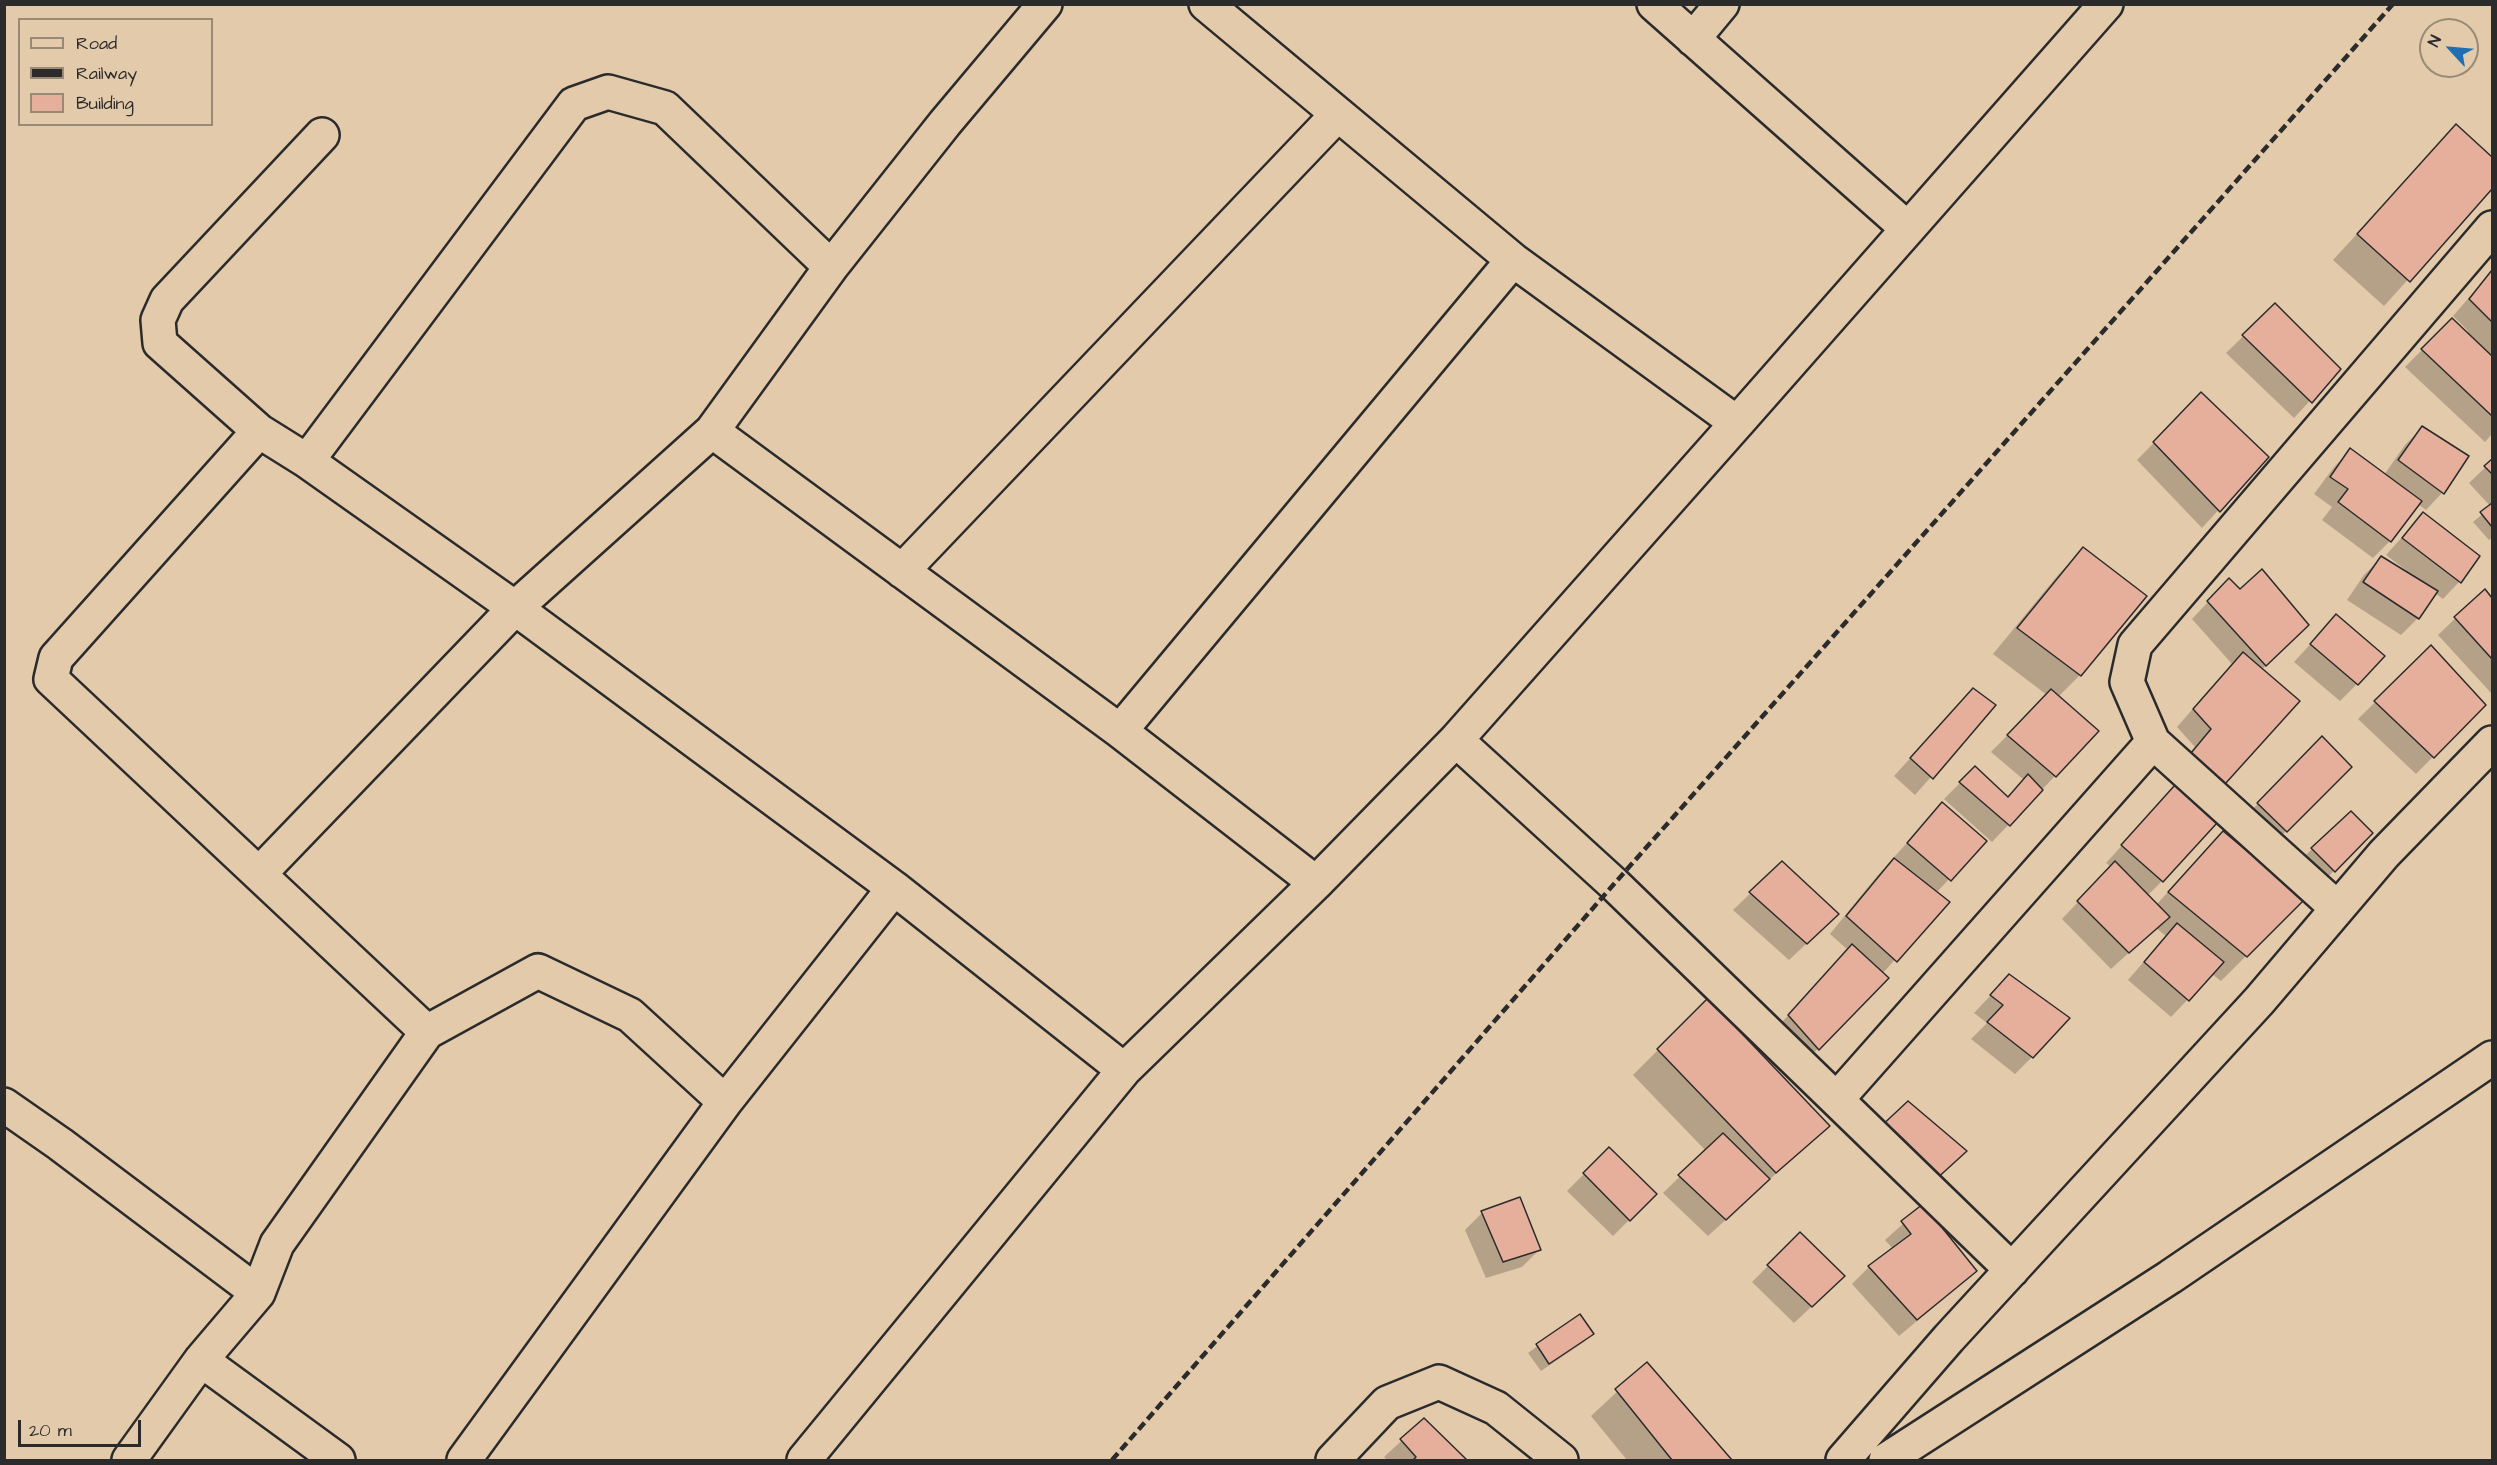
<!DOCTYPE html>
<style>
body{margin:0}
#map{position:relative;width:2497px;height:1465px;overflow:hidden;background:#e2caab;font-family:"Architects Daughter",sans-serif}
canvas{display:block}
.frame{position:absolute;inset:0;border:6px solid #2b2b2b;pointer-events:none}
.legend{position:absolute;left:18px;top:18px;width:195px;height:108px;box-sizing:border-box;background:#e2caab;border:2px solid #998a78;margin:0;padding:8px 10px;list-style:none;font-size:18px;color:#2b2b2b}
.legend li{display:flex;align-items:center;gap:12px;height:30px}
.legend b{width:30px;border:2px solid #998a78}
.north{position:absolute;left:2419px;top:18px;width:60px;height:60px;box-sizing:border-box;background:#e2caab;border:2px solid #998a78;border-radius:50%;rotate:296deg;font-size:16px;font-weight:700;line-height:24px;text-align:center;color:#2b2b2b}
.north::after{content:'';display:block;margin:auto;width:21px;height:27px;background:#1f6fb2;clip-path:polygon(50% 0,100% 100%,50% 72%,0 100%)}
.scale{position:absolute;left:18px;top:1420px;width:123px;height:27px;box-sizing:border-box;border:3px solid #2b2b2b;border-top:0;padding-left:8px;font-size:18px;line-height:21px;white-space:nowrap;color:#2b2b2b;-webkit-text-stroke:4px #e2caab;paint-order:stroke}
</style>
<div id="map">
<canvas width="2497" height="1465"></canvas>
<div class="frame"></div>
<ul class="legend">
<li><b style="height:8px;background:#e2caab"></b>Road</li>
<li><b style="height:8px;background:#2b2b2b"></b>Railway</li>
<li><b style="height:16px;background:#e6af9c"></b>Building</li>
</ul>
<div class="north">N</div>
<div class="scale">20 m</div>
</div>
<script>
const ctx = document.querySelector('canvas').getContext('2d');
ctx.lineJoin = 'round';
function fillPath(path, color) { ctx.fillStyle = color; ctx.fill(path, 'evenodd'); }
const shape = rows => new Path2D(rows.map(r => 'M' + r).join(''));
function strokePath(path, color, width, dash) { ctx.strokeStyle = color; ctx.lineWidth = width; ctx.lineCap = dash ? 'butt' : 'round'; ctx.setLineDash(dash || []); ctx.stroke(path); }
const shadow = shape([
 [2456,126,2492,159,2492,187,2384,306,2333,260],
 [2492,271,2492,434,2485,442,2405,367,2452,320,2466,333,2468,331,2453,316],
 [2275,305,2339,369,2294,418,2226,353],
 [2201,395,2267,457,2202,528,2137,460],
 [2422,428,2442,493,2426,510,2418,504,2390,541,2373,558,2322,520,2332,507,2314,494,2334,467,2351,450,2384,475,2405,445],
 [2492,461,2492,538,2489,540,2473,522,2491,507,2469,483],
 [2423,514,2459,582,2443,599,2435,593,2418,618,2401,635,2347,600,2364,575,2381,558,2406,573,2407,571,2386,555],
 [2083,549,2145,596,2080,675,2058,697,2055,776,1992,842,1944,799,1975,768,2007,797,2024,780,1991,752,2047,695,1993,654,2058,575],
 [2229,580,2290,642,2261,670,2298,701,2207,800,2175,770,2195,747,2177,727,2232,664,2192,619],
 [2484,591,2492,600,2492,694,2438,635],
 [2336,616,2357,684,2340,701,2294,662],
 [2431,647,2484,705,2416,774,2358,719],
 [1994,705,1915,795,1894,776,1957,707],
 [2322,739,2350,767,2269,848,2241,821],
 [2175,787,2162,881,2147,896,2156,905,2223,833,2303,899,2221,981,2212,974,2171,1017,2128,980,2166,936,2156,928,2111,969,2062,919,2111,867,2106,863],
 [1942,804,1984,842,1936,893,1947,902,1882,974,1887,978,1801,1066,1772,1033,1848,950,1830,934,1877,876],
 [2371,833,2326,879,2304,857,2312,849],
 [1782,863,1820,931,1789,960,1733,910],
 [2009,976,2032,1057,2015,1074,1971,1039,1987,1023,1974,1013],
 [1708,1000,1828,1126,1708,1236,1663,1193,1706,1151,1633,1075],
 [1609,1149,1655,1194,1613,1236,1567,1191],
 [1923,1206,1975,1270,1958,1287,1899,1336,1852,1284,1869,1267,1893,1249,1885,1240],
 [1482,1213,1539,1250,1522,1267,1486,1278,1465,1230],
 [1800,1234,1826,1293,1794,1323,1752,1282],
 [1579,1316,1592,1334,1584,1342,1541,1371,1528,1353],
 [1647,1364,1730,1460,1627,1460,1591,1416],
 [1424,1420,1465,1460,1387,1460,1384,1457]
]);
const building = shape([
 [2456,124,2492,157,2492,189,2410,282,2357,234,2456,124],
 [2492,270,2492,322,2469,299,2492,270],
 [2275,303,2341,369,2312,403,2242,335,2275,303],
 [2452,318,2492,356,2492,416,2421,349,2452,318],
 [2201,392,2269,457,2220,512,2153,442,2201,392],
 [2422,426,2469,456,2444,494,2398,460,2422,426],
 [2350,448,2422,501,2391,542,2338,502,2348,489,2330,477,2350,448],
 [2492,459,2492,474,2484,466,2492,459],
 [2492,503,2492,527,2480,512,2492,503],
 [2423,512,2480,556,2461,583,2402,538,2423,512],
 [2083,547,2147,596,2081,676,2017,628,2083,547],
 [2381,556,2438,591,2419,619,2363,582,2381,556],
 [2262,569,2309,625,2266,666,2207,601,2229,578,2240,589,2262,569],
 [2485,589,2492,598,2492,659,2454,617,2485,589],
 [2336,614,2385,656,2358,685,2310,644,2336,614],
 [2431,645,2486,705,2434,758,2374,701,2431,645],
 [2243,652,2300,701,2225,784,2191,753,2211,729,2193,709,2243,652],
 [1973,688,1996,705,1933,779,1910,758,1973,688],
 [2051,689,2099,731,2056,777,2007,735,2051,689],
 [2322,736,2352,767,2287,832,2257,803,2322,736],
 [1975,766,2008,797,2028,774,2043,790,2010,826,1959,782,1975,766],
 [2175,785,2217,823,2163,882,2121,845,2175,785],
 [1942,802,1987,841,1951,881,1907,843,1942,802],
 [2351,811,2373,833,2335,872,2311,848,2351,811],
 [2223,831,2305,899,2247,957,2168,892,2223,831],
 [1894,858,1950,902,1897,962,1846,916,1894,858],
 [1782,861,1839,914,1807,944,1749,892,1782,861],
 [2115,861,2170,917,2129,953,2077,901,2115,861],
 [2177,923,2224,962,2189,1001,2144,962,2177,923],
 [1852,944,1889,978,1819,1050,1788,1015,1852,944],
 [2009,974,2070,1018,2033,1058,1987,1022,2003,1005,1990,995,2009,974],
 [1708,998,1830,1126,1776,1173,1657,1049,1708,998],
 [1908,1101,1967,1151,1934,1181,1878,1129,1908,1101],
 [1723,1133,1770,1179,1726,1220,1678,1175,1723,1133],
 [1609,1147,1657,1194,1630,1221,1583,1173,1609,1147],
 [1520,1197,1541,1250,1503,1262,1481,1211,1520,1197],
 [1923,1204,1977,1271,1917,1320,1868,1266,1911,1234,1901,1221,1923,1204],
 [1800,1232,1845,1276,1812,1307,1767,1265,1800,1232],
 [1580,1314,1594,1334,1549,1364,1536,1344,1580,1314],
 [1647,1362,1732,1460,1672,1460,1615,1389,1647,1362],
 [1424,1418,1467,1460,1413,1460,1416,1457,1400,1439,1424,1418]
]);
const minor = shape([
 [1654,4,1908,229],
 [1693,39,1722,4],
 [831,267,712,431,515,608,894,888],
 [1737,423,2106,4],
 [259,431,160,343,158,320,167,300,322,135],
 [712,431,1120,731,1316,883],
 [902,571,1338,114],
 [1120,731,1513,260],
 [1456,740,1614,884,2012,1270],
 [259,874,515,608,307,461],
 [2337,908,2153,742,2127,682,2135,645,2492,228],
 [427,1032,51,679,56,658,259,431,307,461,574,104,608,92,665,108,831,267,945,123,1045,4],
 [1837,1099,2153,742],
 [4,1105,60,1144,258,1293],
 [201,1360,338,1460],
 [129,1460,201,1360,258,1293,277,1244,427,1032,538,971,630,1015,725,1102],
 [464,1460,725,1102,894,888,1124,1070],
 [804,1460,1124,1070,1316,883,1456,740,1737,423,1513,260,1206,4],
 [1333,1460,1387,1403,1439,1382,1496,1408,1561,1460],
 [1843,1460,1949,1338,2259,1001,2384,854,2492,743],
 [1886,1460,2170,1277,2492,1058]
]);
const rail = shape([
 [1112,1460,1614,884,2393,4]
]);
fillPath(shadow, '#0003');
fillPath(building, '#e6af9c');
strokePath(building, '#2b2b2b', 1.5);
strokePath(minor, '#2b2b2b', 38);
strokePath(minor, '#e2caab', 33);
strokePath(rail, '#2b2b2b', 4.5, [9, 4.5]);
</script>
